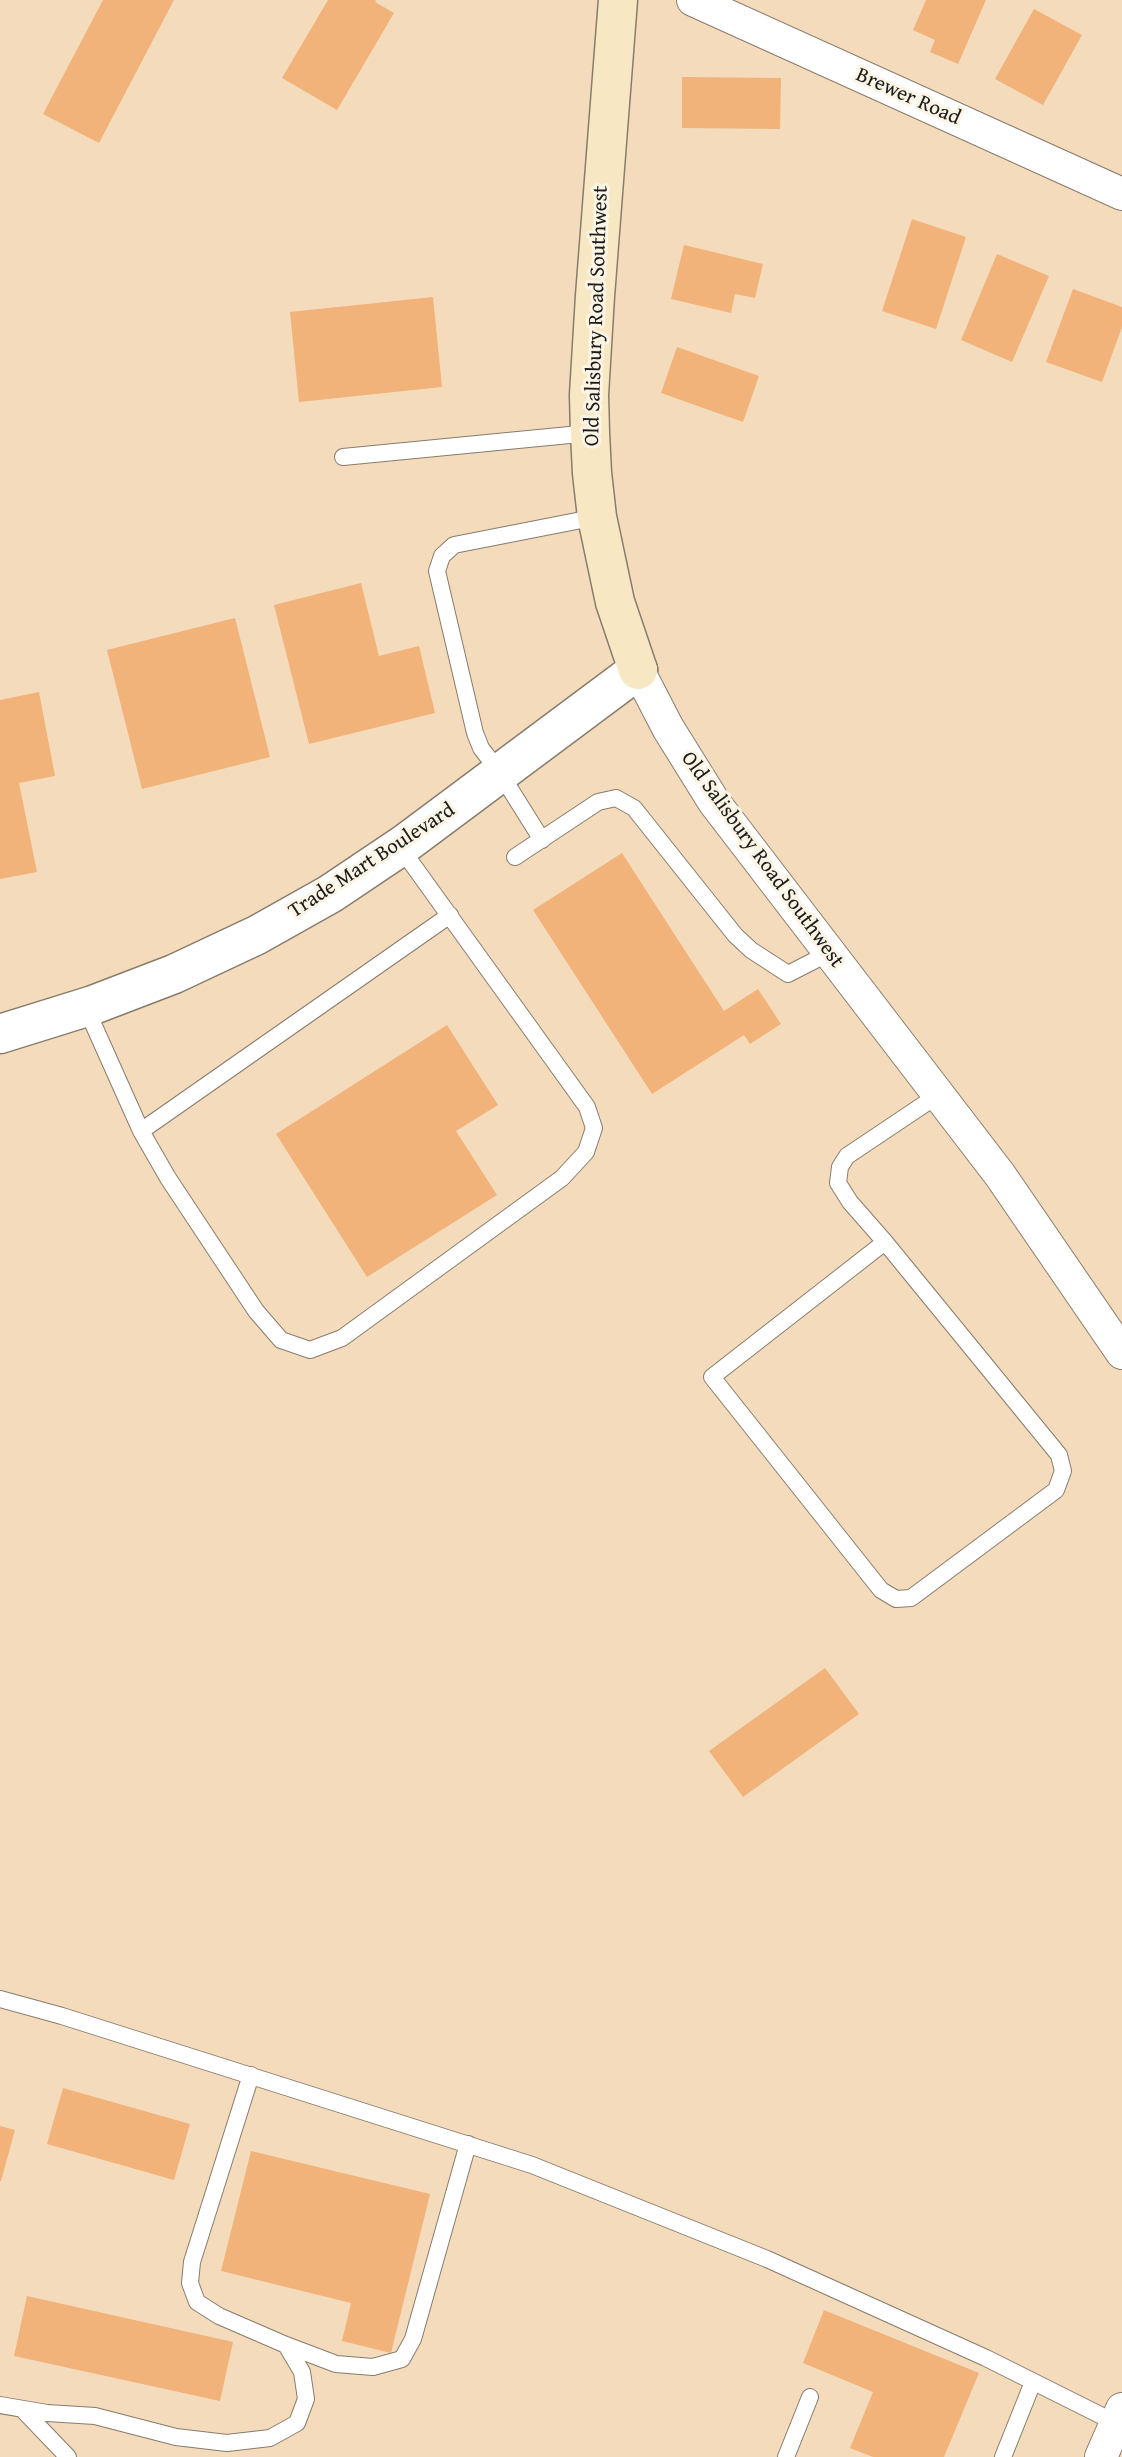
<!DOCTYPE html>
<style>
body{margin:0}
canvas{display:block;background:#f3dbbc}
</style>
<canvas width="1122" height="2457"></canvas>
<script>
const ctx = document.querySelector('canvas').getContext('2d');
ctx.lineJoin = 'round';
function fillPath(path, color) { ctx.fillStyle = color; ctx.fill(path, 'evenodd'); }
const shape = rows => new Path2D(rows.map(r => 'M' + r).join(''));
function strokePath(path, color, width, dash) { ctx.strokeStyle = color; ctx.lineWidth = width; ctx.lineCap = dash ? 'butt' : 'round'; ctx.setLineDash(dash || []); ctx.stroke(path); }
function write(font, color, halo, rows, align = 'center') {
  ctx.font = font + ' "Gentium Book Plus",serif'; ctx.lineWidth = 6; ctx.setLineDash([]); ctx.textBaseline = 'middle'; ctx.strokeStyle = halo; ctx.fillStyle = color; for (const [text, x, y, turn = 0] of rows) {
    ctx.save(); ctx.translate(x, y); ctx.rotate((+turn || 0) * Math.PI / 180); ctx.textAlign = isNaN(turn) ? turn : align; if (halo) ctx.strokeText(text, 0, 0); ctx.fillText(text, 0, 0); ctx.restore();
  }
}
const building = shape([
 [103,0,174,0,99,143,43,114],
 [328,0,376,0,375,2,394,13,337,110,282,78],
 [926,0,986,0,958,64,930,52,935,40,913,30],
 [1034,9,1082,35,1043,105,995,79],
 [682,77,781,78,780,129,682,128],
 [912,219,966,237,936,329,882,311],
 [684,245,763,264,755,298,735,294,731,313,671,299],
 [997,254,1049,276,1012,362,961,340],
 [1073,289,1122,307,1122,327,1102,382,1046,362],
 [433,297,442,387,299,402,290,312],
 [677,347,759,376,743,422,661,393],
 [361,583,379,656,419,646,435,713,309,744,274,605],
 [235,618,270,757,142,789,107,650],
 [39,692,55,776,19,783,37,872,0,879,0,700],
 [622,853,724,1011,758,989,781,1024,750,1044,744,1035,652,1094,533,910],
 [447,1025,498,1105,456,1131,497,1195,367,1277,276,1134],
 [825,1668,859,1714,743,1797,709,1751],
 [63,2088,190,2124,174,2180,47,2144],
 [0,2126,15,2130,1,2181,0,2181],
 [251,2151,430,2194,391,2353,342,2341,351,2303,221,2271],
 [27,2296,233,2342,220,2401,14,2356],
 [824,2310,979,2373,944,2457,873,2457,850,2448,873,2392,803,2363]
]);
const service = shape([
 [343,457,590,433],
 [542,840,500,773,481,748,475,733,437,571,442,556,454,545,597,517],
 [515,857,598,802,616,798,634,808,735,935,751,950,788,974,829,953],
 [86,1008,141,1131,168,1178,256,1311,281,1340,310,1350,342,1338,562,1178,586,1152,594,1128,587,1107,400,847],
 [141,1131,450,915],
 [885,1242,1059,1455,1063,1471,1056,1490,911,1598,896,1599,881,1590,712,1377,885,1242,850,1202,838,1183,840,1167,847,1156,938,1095],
 [0,1999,62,2016,532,2165,767,2259,986,2358,1116,2423],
 [286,2345,336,2364,373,2367,402,2359,413,2339,468,2144],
 [0,2405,47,2413,95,2416,176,2437,227,2443,270,2438,297,2423,306,2399,302,2372,286,2345,219,2316,197,2302,190,2283,192,2262,251,2075],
 [22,2409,68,2457],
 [786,2457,810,2397],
 [1003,2457,1033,2382]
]);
const minor = shape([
 [693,0,1122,194],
 [638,670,668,728,714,802,1000,1175,1122,1353],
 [1101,2457,1122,2409]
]);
const tertiary = shape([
 [0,1034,93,1005,174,974,257,935,330,894,406,843,638,670]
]);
const secondary = shape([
 [618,0,595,296,589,395,590,433,592,473,597,517,615,602,638,670]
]);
const streetNames = [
 ["Brewer Road",908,97,24],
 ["Old Salisbury Road Southwest",597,316,-88],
 ["Old Salisbury Road Southwest",762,860,54],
 ["Trade Mart Boulevard",372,861,-33]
];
fillPath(building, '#f1b37a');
strokePath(service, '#887c6c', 18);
strokePath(minor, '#887c6c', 34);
strokePath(tertiary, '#887c6c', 41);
strokePath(secondary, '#887c6c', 41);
strokePath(service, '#fff', 16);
strokePath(minor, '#fff', 32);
strokePath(tertiary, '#fff', 38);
strokePath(secondary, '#f7e8c3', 38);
write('21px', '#1c1c1c', '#fcf5e5', streetNames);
</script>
